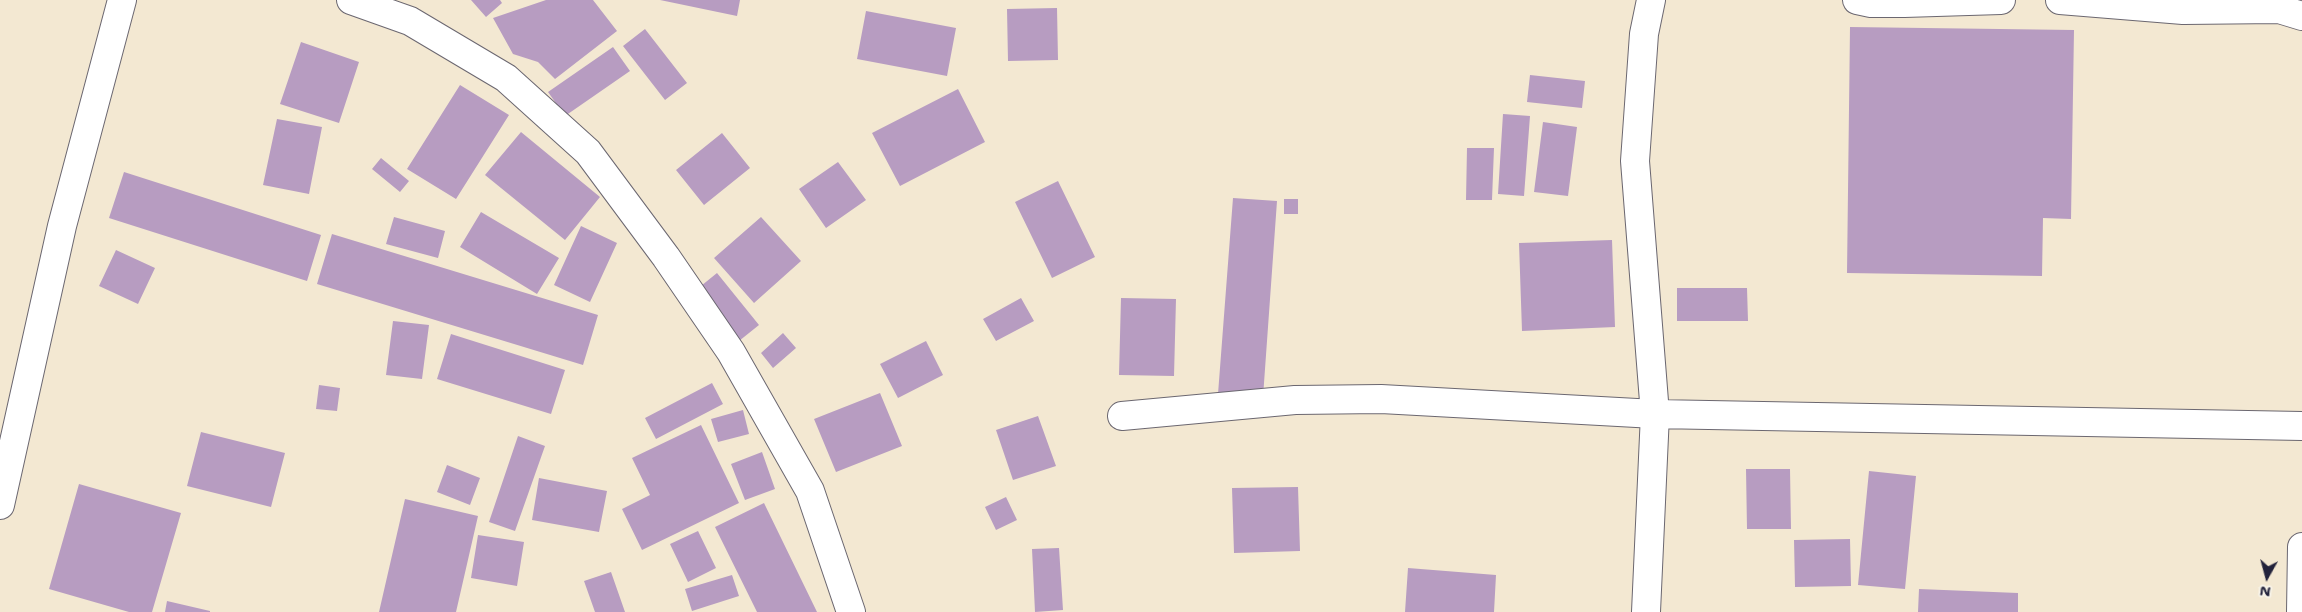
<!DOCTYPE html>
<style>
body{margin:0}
#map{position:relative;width:2302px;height:612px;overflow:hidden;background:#f3e8d2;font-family:"Shantell Sans",sans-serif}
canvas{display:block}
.north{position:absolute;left:2242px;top:552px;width:50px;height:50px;-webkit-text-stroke:4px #f7f3e8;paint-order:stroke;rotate:187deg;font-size:14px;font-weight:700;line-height:20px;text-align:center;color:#22223b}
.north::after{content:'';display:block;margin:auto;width:18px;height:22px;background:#22223b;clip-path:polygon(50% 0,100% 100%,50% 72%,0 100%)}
</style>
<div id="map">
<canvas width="2302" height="612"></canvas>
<div class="north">N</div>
</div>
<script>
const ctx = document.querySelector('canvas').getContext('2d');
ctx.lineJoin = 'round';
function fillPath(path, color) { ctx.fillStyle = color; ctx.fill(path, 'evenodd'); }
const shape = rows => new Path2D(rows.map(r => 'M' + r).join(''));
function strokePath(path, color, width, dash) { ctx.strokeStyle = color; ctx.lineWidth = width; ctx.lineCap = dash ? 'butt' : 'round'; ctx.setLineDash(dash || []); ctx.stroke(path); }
const building = shape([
 [471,0,500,0,502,3,486,17],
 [546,0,593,0,617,31,555,79,538,62,513,54,493,18],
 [660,0,740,0,737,16],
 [1057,8,1058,60,1008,61,1007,9],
 [866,11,956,28,947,76,857,59],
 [1850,27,2074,30,2071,219,2043,218,2042,276,1847,273],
 [645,29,687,83,665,100,623,46],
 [301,42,359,62,339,123,280,104],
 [613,47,630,71,565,116,548,92],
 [1530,75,1585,81,1582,108,1527,102],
 [460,85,509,115,456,199,407,169],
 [958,89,985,142,900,186,872,133],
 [1503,114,1530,116,1524,196,1498,194],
 [277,119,322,127,309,194,263,185],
 [1543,122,1577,127,1568,196,1534,192],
 [521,132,600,197,565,240,485,175],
 [722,133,750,168,704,205,676,170],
 [1467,148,1494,148,1492,200,1466,200],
 [381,158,409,181,400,192,372,169],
 [838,162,866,200,826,228,799,189],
 [124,172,321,235,307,281,109,218],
 [1058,181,1095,257,1052,278,1015,202],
 [1233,198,1277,201,1263,397,1218,394],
 [1284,199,1298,199,1298,214,1284,214],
 [481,212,559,258,537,294,460,247],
 [394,217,445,231,438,258,386,244],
 [761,217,801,261,754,303,714,258],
 [581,226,617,243,590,302,554,285],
 [332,234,598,315,583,365,317,284],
 [1612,240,1615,327,1522,331,1519,243],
 [116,250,155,268,138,304,99,286],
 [717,273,759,325,739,341,696,290],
 [1677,288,1747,288,1748,321,1677,321],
 [1021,298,1034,321,996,341,983,319],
 [1121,298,1176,299,1174,376,1119,375],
 [393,321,429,325,422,379,386,375],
 [783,333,796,348,773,368,761,353],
 [451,334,565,370,551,414,437,379],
 [926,341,943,375,898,398,880,364],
 [712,383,723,404,656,439,645,418],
 [319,385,340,388,337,411,316,409],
 [880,393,902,446,836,472,814,419],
 [743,410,749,434,718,442,711,419],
 [1038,416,1056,466,1013,480,996,430],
 [701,425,739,503,642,550,622,509,650,495,632,458],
 [201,432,285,453,271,507,187,486],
 [518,436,545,446,515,531,489,522],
 [762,452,775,489,745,500,731,464],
 [447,465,480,478,470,505,437,492],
 [1746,469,1790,469,1791,529,1747,529],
 [1869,471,1916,476,1905,589,1858,585],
 [539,478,607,491,599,532,532,520],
 [79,484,181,513,152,612,129,612,49,589],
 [1298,487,1300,551,1234,553,1232,488],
 [1006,497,1017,520,996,530,985,507],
 [405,499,478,516,456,612,379,612],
 [764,503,817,612,757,612,715,527],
 [698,531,716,568,688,582,670,544],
 [478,535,524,542,517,586,471,578],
 [1850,539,1851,586,1795,587,1794,540],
 [1059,548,1063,610,1035,612,1032,549],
 [1408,568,1496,575,1494,612,1405,612],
 [611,572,625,612,595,612,584,581],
 [732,575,739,596,692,611,685,589],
 [1919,589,2018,593,2018,612,1918,612],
 [167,601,210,611,210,612,165,612]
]);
const minor = shape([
 [351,0,410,21,506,78,588,152,666,257,731,352,810,491,851,612],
 [1857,0,1871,3,1904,3,2001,0],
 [2060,0,2183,10,2279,9,2302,16],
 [1122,416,1295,400,1381,399,1655,414,2302,426],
 [0,505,62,226,122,0],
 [1646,612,1655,414,1635,161,1644,34,1651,0],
 [2301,612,2302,547]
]);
fillPath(building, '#b79cc1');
strokePath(minor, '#6b6770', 30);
strokePath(minor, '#fff', 28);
</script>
